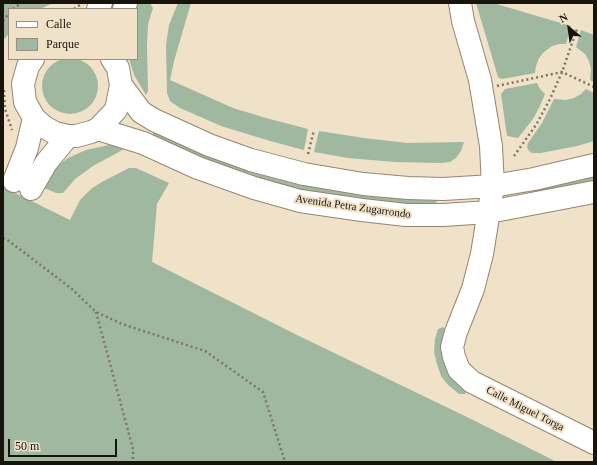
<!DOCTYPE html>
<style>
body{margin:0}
#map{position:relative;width:597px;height:465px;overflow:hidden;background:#f0e1c9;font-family:"Times New Roman",serif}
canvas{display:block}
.frame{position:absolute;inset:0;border:4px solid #19140b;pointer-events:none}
.legend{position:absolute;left:8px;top:8px;width:130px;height:52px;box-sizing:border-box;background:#f0e1c9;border:1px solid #9a8f7d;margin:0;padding:5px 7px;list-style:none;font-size:12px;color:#19140b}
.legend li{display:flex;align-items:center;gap:8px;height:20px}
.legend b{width:20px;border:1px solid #9a8f7d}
.north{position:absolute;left:549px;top:8px;width:40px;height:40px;-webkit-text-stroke:3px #f0e1c9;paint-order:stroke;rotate:331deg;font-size:11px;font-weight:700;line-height:16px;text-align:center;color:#19140b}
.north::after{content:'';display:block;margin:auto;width:14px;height:18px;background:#19140b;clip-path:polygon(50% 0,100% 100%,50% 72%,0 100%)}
.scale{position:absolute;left:8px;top:439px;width:109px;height:18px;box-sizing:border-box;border:2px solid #19140b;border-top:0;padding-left:5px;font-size:12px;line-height:14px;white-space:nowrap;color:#19140b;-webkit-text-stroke:3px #f0e1c9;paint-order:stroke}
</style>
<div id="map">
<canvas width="597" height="465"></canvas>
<div class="frame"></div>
<ul class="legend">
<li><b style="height:5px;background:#fff"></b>Calle</li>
<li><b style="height:11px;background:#a0b7a0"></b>Parque</li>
</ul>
<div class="north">N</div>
<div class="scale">50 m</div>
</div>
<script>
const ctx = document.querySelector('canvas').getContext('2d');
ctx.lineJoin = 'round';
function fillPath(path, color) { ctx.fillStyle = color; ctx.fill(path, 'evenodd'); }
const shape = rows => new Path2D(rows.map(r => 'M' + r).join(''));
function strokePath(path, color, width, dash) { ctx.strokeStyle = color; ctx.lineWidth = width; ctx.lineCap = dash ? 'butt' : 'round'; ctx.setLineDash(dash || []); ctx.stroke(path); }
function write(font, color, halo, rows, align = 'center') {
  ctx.font = font + ' "Times New Roman",serif'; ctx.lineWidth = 4; ctx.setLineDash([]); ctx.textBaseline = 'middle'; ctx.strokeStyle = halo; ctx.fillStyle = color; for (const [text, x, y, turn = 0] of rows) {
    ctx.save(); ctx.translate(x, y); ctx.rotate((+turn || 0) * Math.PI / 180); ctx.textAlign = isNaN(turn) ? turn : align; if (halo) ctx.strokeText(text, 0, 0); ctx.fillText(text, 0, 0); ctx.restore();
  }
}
const green = shape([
 [3,3,53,3,40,9,9,9,9,34,3,40],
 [134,3,150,3,153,8,148,24,147,46,148,91,146,95,134,75,129,59,137,59,137,9,132,9],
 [178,3,191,3,174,61,170,80,233,108,266,118,308,129,304,150,270,141,221,126,180,108,170,101,167,93,166,45,169,25],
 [476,3,493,3,571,26,566,44,559,44,552,46,544,52,539,58,536,66,535,73,502,79,498,77],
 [581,30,594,35,594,82,590,80,591,69,589,61,585,54,576,47],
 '42 86a28 28 0 1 1 56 0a28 28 0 1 1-56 0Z',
 [537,83,540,89,545,94,540,106,533,119,518,138,507,136,501,94,505,89],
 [586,89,594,93,594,141,577,146,541,153,532,153,529,151,527,147,528,143,542,123,554,99,566,100,574,98,581,94],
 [155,130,437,195,436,205,397,204,320,194,272,184,241,176,151,138],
 [319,131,364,138,407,143,464,142,461,151,456,158,450,162,441,163,395,162,348,158,314,152],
 [109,145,126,148,93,166,75,179,63,193,56,193,42,187,55,168,68,158,86,150],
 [129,168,136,168,169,183,157,204,152,262,297,335,469,418,557,462,3,462,3,187,70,220,80,200,91,189,100,183],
 [594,174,594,183,544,194,542,187],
 [443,327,447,331,467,391,465,394,459,394,448,385,441,376,437,364,434,352,435,339,438,329]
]);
const path = shape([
 [13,9,21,3],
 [74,9,80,5],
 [3,21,9,13],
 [497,86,562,72,594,87],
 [4,90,5,109,12,130],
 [308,154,314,130],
 [514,156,536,125,550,99,562,72,577,29],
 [3,238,9,241,72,289,96,312,122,324,205,351,263,392,285,462],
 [96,312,133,449,133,462]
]);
const minor = shape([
 [460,3,463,21,480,80,491,146,493,186,482,254,473,289,456,332,452,347,454,357,459,370,472,382,594,443],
 [98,9,101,3],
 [124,9,126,3],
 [33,59,28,66,23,84,25,102,34,118,44,127,55,133,68,136,76,136,91,132,98,129,116,110,121,85,118,68,112,59],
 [121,85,141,112,154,120,209,145,251,160,304,174,363,184,408,188,443,189,493,186,534,179,594,165],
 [98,129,143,143,198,168,254,188,300,201,362,210,406,215,443,215,489,212,594,192],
 [14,181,27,148,34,118],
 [31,189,46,163,68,136]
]);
const streetNames = [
 ["Avenida Petra Zugarrondo",353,207,8],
 ["Calle Miguel Torga",525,409,27]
];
fillPath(green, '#a0b7a0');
strokePath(minor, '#948670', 24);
strokePath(path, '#7e7464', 2.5, [2, 3]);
strokePath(minor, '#fff', 22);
write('11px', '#19140b', '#f0e1c9', streetNames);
</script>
